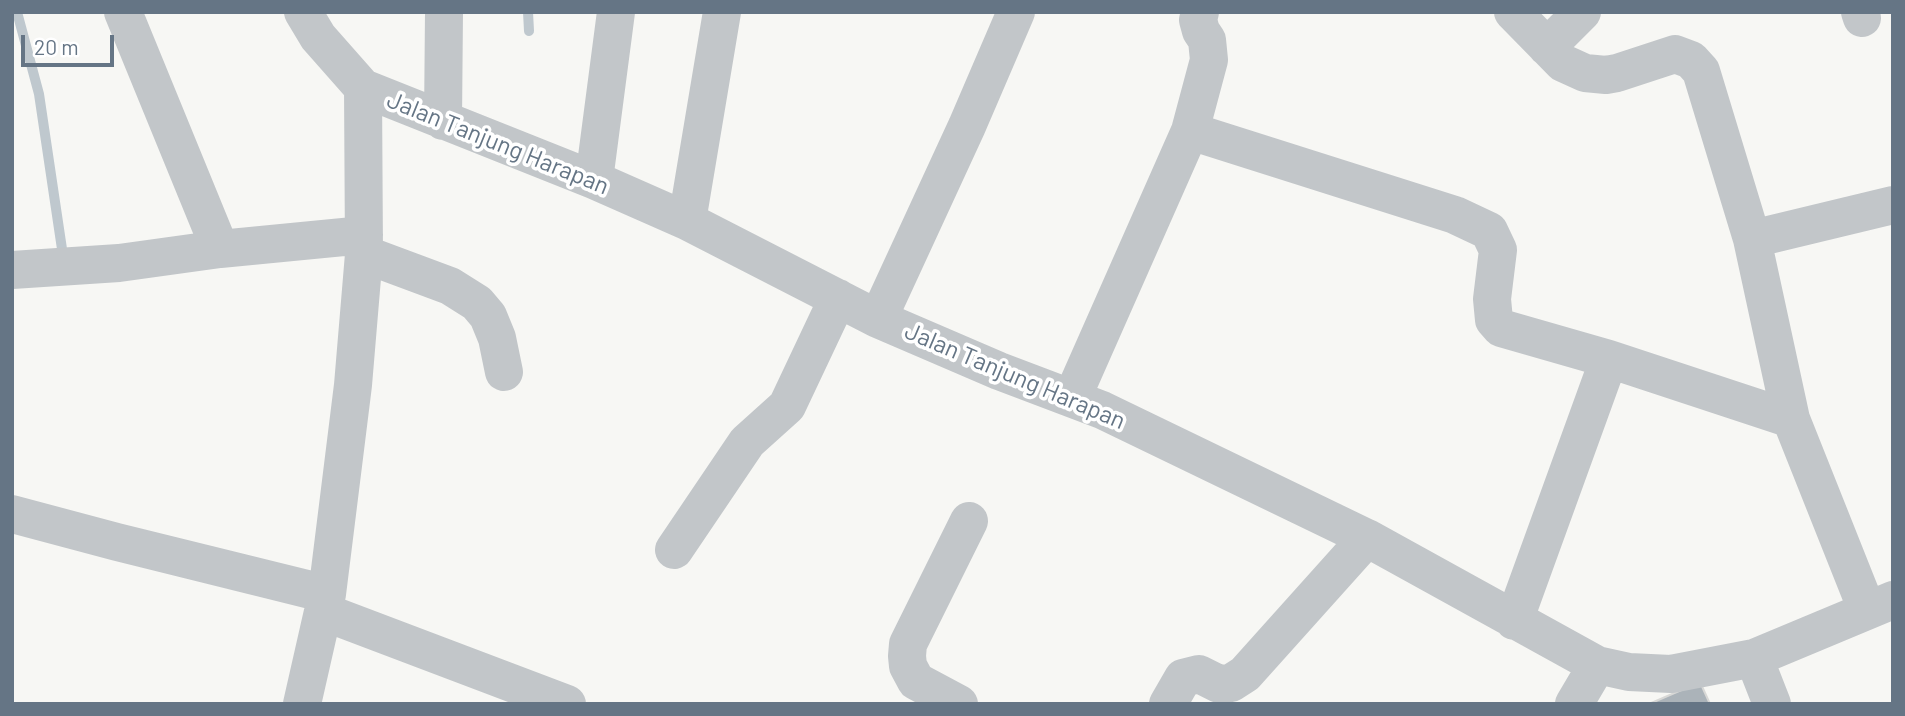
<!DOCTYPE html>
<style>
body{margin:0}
#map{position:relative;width:1905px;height:716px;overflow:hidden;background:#f7f7f4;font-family:Barlow,sans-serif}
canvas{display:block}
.frame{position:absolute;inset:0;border:14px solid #657585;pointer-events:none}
.scale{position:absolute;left:21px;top:35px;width:93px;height:32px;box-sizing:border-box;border:4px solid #657585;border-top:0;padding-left:9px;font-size:21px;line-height:24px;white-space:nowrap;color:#657585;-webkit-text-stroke:5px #fff;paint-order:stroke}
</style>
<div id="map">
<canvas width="1905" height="716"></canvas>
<div class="frame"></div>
<div class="scale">20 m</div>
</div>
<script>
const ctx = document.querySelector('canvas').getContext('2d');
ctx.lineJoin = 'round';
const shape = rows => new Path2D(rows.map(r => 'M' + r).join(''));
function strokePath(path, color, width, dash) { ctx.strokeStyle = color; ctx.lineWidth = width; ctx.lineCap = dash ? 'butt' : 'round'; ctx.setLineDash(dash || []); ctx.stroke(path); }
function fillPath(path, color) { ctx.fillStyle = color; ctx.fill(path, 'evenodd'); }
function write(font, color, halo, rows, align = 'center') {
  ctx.font = font + ' Barlow,sans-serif'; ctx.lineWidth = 7; ctx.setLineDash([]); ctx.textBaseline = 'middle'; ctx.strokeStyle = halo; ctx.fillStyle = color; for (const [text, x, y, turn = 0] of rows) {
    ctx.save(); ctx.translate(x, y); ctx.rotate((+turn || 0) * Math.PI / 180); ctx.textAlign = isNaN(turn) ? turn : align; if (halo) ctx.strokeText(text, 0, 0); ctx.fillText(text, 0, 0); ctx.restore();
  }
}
const stream = shape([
 [17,12,39,94,62,249],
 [528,12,529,31]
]);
const building = shape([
 [1700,682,1710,704,1649,704,1700,682]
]);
const minor = shape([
 [123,12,220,249],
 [303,12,318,37,363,88,594,180,687,221,878,319,999,371,1102,410,1367,538,1597,665,1629,672,1671,674,1754,658,1893,600],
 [1513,12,1563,63,1585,73,1606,75,1617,73,1675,54,1691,60,1701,71,1752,239,1791,419,1867,610],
 [1860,12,1862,18],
 [1547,47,1582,12],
 [443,121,444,12],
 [1190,131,1455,215,1489,231,1498,250,1492,299,1494,320,1501,328,1609,359,1791,419],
 [594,180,616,12],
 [687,221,722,12],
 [1752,239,1893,205],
 [364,254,450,286,477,303,488,316,497,338,504,372],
 [12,270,119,263,220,249,364,235],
 [878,319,967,126,1016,12],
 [1072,398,1190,131,1209,60,1207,40,1201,31,1198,20,1200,12],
 [12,514,117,542,327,594],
 [674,550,747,442,787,406,838,298],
 [324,612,567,704],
 [1514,621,1609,359],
 [1754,658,1772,704],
 [302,704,327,594,353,385,364,254,363,88],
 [959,704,916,681,908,666,907,656,908,644,969,521],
 [1168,704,1183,678,1199,674,1219,684,1231,683,1245,674,1367,538],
 [1574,704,1597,665]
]);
const streetNames = [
 ["Jalan Tanjung Harapan",498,143,22],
 ["Jalan Tanjung Harapan",1015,376,23]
];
strokePath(stream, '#bfc8ce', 10);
fillPath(building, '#abb3b9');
strokePath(building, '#d8d8d6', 2);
strokePath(minor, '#c2c6c9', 38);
write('24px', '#657585', '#fff', streetNames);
</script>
